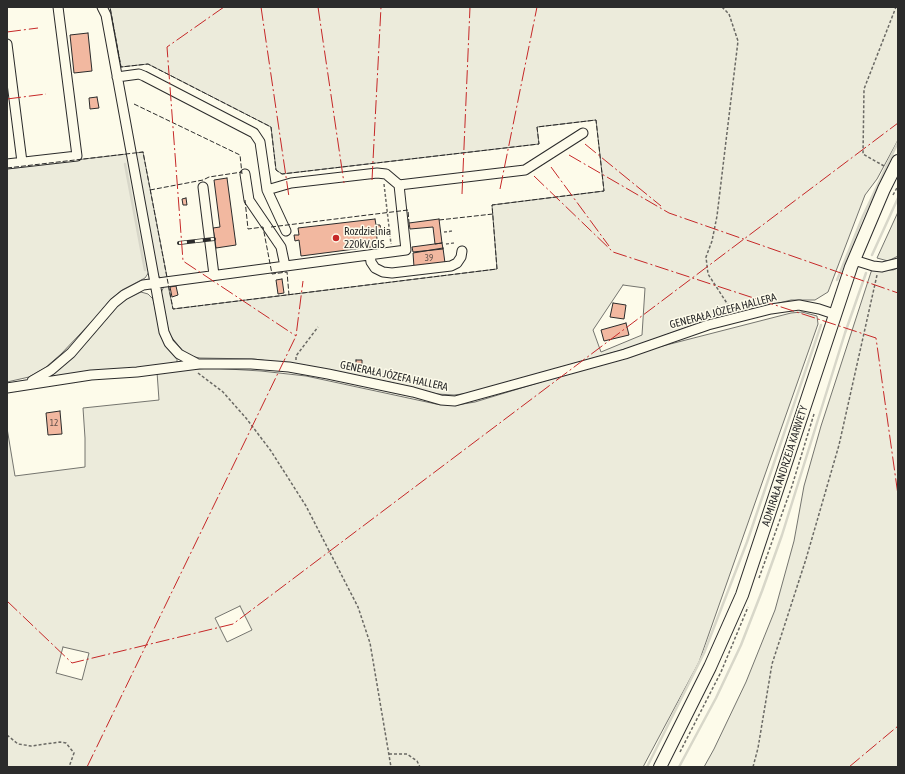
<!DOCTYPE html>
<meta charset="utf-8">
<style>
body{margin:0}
#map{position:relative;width:905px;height:774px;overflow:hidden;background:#fdfbea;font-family:"Asap Condensed",sans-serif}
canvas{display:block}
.frame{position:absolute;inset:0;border:8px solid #2b2b2b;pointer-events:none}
</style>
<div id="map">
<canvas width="905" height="774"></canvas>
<div class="frame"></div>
</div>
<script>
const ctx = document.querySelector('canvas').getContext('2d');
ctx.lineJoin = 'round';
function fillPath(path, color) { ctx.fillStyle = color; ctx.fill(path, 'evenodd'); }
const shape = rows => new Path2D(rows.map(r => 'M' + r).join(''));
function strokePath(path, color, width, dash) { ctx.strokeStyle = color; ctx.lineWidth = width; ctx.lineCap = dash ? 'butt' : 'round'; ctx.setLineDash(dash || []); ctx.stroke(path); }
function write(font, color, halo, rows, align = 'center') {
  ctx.font = font + ' "Asap Condensed",sans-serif'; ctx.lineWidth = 3; ctx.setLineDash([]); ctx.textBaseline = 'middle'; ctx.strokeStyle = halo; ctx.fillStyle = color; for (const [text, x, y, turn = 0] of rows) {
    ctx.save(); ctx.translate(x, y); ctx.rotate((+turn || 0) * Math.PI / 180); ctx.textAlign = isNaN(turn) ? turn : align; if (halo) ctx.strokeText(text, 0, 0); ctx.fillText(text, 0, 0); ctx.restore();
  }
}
const green = shape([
 [110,7,898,7,898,140,877,179,865,195,828,292,815,300,791,300,699,323,629,348,470,393,454,395,437,394,389,382,311,367,254,359,200,358,190,356,182,350,169,334,161,293,164,286,168,285,173,309,497,269,492,205,604,191,596,120,537,127,539,144,282,174,276,170,271,127,148,64,121,67,110,7],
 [623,285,645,288,642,335,601,352,593,330,623,285],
 [143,152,167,277,161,278,157,275,135,153,143,152],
 [127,154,149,272,145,278,122,290,110,300,98,315,61,354,45,368,29,377,7,382,7,168,127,154],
 [898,212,898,256,888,261,877,258,898,212],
 [898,268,898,767,704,767,714,749,746,682,775,610,794,541,804,486,821,426,872,269,893,270,898,268],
 [141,292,148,294,153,299,161,335,177,358,177,362,174,365,46,379,77,353,121,302,141,292],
 [802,312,817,316,818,324,699,662,643,767,7,767,7,428,15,476,85,467,85,438,83,408,159,400,157,372,211,368,261,371,306,376,436,404,457,405,475,402,643,351,791,313,802,312],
 [240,606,252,630,227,642,215,618,240,606],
 [63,647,89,653,82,680,56,673,63,647]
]);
const stream = shape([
 [125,164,145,270],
 [872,255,898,198],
 [837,280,863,216,898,142],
 [647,767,704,653,747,542,821,325],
 [679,767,716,698,741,645,762,591,782,535,845,333,866,273]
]);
const building = shape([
 [88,33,92,71,74,73,70,35,88,33],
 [97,97,99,108,90,109,89,98,97,97],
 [227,178,236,245,216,248,213,228,220,227,214,180,227,178],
 [186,198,187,205,183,205,182,199,186,198],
 [375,219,376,225,380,225,381,230,376,231,378,246,301,256,299,240,295,241,294,235,299,235,298,228,375,219],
 [439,219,442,243,435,244,433,227,410,229,409,223,439,219],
 [442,243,443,249,413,252,412,247,442,243],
 [443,248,445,263,414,267,413,253,443,248],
 [282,279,284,293,278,294,276,280,282,279],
 [176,286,178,295,172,297,170,287,176,286],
 [613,303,626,305,624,319,610,317,613,303],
 [626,323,629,335,604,341,601,330,626,323],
 [356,360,362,360,362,367,356,367,356,360],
 [60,411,62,434,48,435,46,413,60,411]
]);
const path = shape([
 [722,7,729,14,738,41,717,216,712,241,706,257,708,274,732,311],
 [884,166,863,154,864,89,896,7],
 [384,184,391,244],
 [893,195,898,186],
 [444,232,453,231],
 [446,244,454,243],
 [296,360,296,356,318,327],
 [198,373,223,392,246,418,271,451,306,506,358,607,370,643,391,767],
 [759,578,792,486,814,414],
 [7,735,18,744,31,746,60,742,66,743,74,753,69,767],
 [680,752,721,672,748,607],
 [389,754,407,754,417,761,420,767],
 [753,767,758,748,772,664,806,559,839,445,877,275]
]);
const minor = shape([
 [102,7,106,15,164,332,169,343,179,354,196,363],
 [7,44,22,162],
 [117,77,139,74,144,76,254,133,260,142,267,190,286,231],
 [7,164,77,156,58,7],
 [245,174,249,200,281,247,285,266],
 [399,185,525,170,583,133],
 [203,187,214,275],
 [370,255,371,262,375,268,383,272,392,273,451,266,457,263,461,257,462,251],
 [854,260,873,266,882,267,898,263],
 [32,381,51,370,71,353,114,303,124,295,143,285,406,250,399,185,386,174,377,173,291,183,267,190],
 [7,388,91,375,137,372,199,364,251,364,289,367,328,374,413,392,441,400,455,401,625,354,708,325,771,309,799,305,819,309,834,314]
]);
const major = shape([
 [660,767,710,667,742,595,851,267,884,189,898,161]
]);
const rail = shape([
 [179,243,214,239]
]);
const fence = shape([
 [134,104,240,155,242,174],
 [7,168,143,152,173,309,497,269,492,205,604,191,596,120,537,127,539,144,282,174,276,170,271,127,148,64,121,67,110,7],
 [150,190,203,180,209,177,242,172],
 [245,200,248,229,263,227,272,274,287,272,289,295],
 [439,220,493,214],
 [271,227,408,210,409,223]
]);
const power = shape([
 [224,7,167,47,183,261,296,336],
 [261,7,289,197],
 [318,7,344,183],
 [7,32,38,28],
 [7,99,46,94],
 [585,144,661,206],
 [569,155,669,213,898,293],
 [551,167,609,246],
 [534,176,613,252,876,338,898,495],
 [372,180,381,7],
 [500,189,537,7],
 [462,194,470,7],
 [7,601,72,663,233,624,898,123],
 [87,767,296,336,303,281],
 [849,767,898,726]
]);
const markers = [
 [336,238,4,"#c62828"]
];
const numberNames = [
 ["39",429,258],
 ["12",54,423]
];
const poiNames = [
 ["Rozdzielnia",344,232],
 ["220kV GIS",344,245]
];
const streetNames = [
 ["GENERAŁA JÓZEFA HALLERA",723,311,-15],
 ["GENERAŁA JÓZEFA HALLERA",394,376,12],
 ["ADMIRAŁA ANDRZEJA KARWETY",785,466,-72]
];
fillPath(green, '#ecebdb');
strokePath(green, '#74746e', 1);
strokePath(stream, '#d8d7c9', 2.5);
fillPath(building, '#f2b8a0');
strokePath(building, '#2b2b2b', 1);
strokePath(minor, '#2b2b2b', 11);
strokePath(major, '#2b2b2b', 14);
strokePath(path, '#6a6964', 1.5, [3, 2]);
strokePath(minor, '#fdfbea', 9);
strokePath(major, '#fdfbea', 12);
strokePath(rail, '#2b2b2b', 4);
strokePath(rail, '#fdfbea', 2.5, [8]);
strokePath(fence, '#2b2b2b', 1, [5, 2]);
strokePath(power, '#c62828', 1, [14, 3, 2, 3]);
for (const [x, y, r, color] of markers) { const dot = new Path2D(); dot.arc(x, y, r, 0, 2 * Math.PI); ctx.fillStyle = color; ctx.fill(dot); strokePath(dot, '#fdfbea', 1.5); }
write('9px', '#5d4e48', null, numberNames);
write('11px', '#2b2b2b', '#fdfbea', poiNames, 'left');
write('11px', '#2b2b2b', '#fdfbea', streetNames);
</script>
